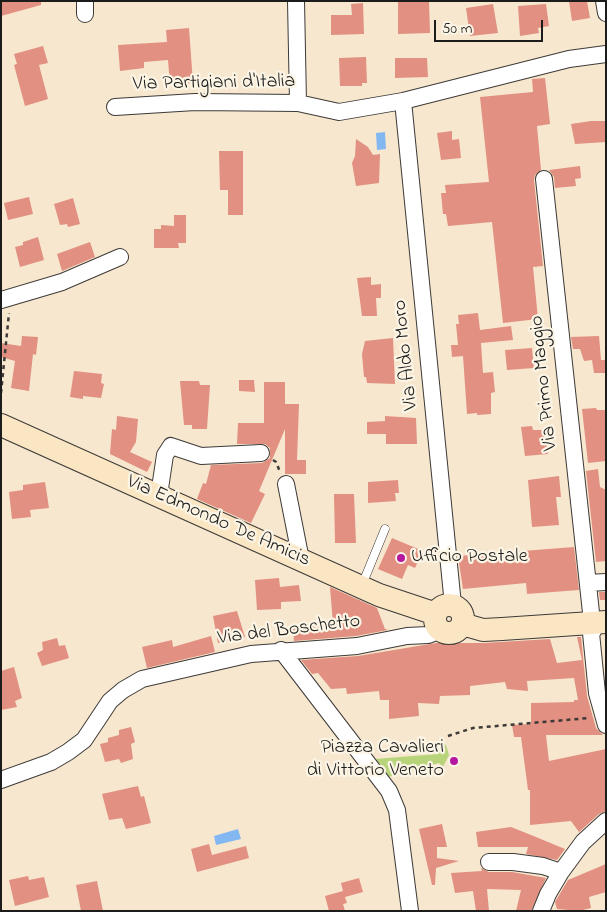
<!DOCTYPE html>
<style>
body{margin:0}
#map{position:relative;width:607px;height:912px;overflow:hidden;background:#f7e7cf;font-family:"Indie Flower",sans-serif}
canvas{display:block}
.frame{position:absolute;inset:0;border:2px solid #1c1c1c;pointer-events:none}
.scale{position:absolute;left:434px;top:20px;width:109px;height:22px;box-sizing:border-box;border:2px solid #1c1c1c;border-top:0;padding-left:6px;font-size:15px;line-height:18px;white-space:nowrap;color:#1c1c1c;-webkit-text-stroke:4px #fcf5e5;paint-order:stroke}
</style>
<div id="map">
<canvas width="607" height="912"></canvas>
<div class="frame"></div>
<div class="scale">50 m</div>
</div>
<script>
const ctx = document.querySelector('canvas').getContext('2d');
ctx.lineJoin = 'round';
function fillPath(path, color) { ctx.fillStyle = color; ctx.fill(path, 'evenodd'); }
const shape = rows => new Path2D(rows.map(r => 'M' + r).join(''));
function strokePath(path, color, width, dash) { ctx.strokeStyle = color; ctx.lineWidth = width; ctx.lineCap = dash ? 'butt' : 'round'; ctx.setLineDash(dash || []); ctx.stroke(path); }
function write(font, color, halo, rows, align = 'center') {
  ctx.font = font + ' "Indie Flower",sans-serif'; ctx.lineWidth = 4.5; ctx.setLineDash([]); ctx.textBaseline = 'middle'; ctx.strokeStyle = halo; ctx.fillStyle = color; for (const [text, x, y, turn = 0] of rows) {
    ctx.save(); ctx.translate(x, y); ctx.rotate((+turn || 0) * Math.PI / 180); ctx.textAlign = isNaN(turn) ? turn : align; if (halo) ctx.strokeText(text, 0, 0); ctx.fillText(text, 0, 0); ctx.restore();
  }
}
const green = shape([
 [443,744,446,745,449,755,443,767,439,763,388,777,375,759,438,754]
]);
const water = shape([
 [385,132,386,149,377,150,376,133],
 [238,829,241,839,216,845,214,836]
]);
const building = shape([
 [1,1,41,1,41,5,1,16],
 [398,1,429,1,430,33,398,34],
 [569,1,587,1,590,18,572,21],
 [363,3,364,34,331,35,331,15,352,15,351,4],
 [493,4,498,33,470,36,466,8],
 [546,4,549,26,538,28,539,33,520,36,518,6],
 [189,28,193,83,170,84,168,60,144,62,144,68,120,71,118,45,167,42,166,30],
 [43,46,48,63,39,65,48,99,25,106,14,65,17,64,14,54],
 [366,57,367,83,362,83,362,86,340,86,339,58],
 [395,58,427,58,428,77,395,78],
 [545,78,550,124,537,126,541,170,535,175,534,180,543,266,533,267,538,319,503,323,492,222,448,226,446,214,443,214,441,193,446,193,445,185,489,182,480,97,533,92,532,79],
 [591,121,606,121,606,142,575,144,571,124],
 [452,131,452,140,459,139,461,158,441,160,437,133],
 [356,139,368,147,373,155,380,154,379,183,356,186,352,163,355,156],
 [219,151,243,151,243,215,228,215,228,190,220,190],
 [580,166,581,178,575,179,576,186,555,188,554,177,549,170],
 [29,197,33,214,8,220,4,203],
 [73,198,80,224,68,227,67,224,60,225,54,204],
 [174,215,186,215,186,243,178,243,179,248,154,248,154,229,161,229,161,225,174,226],
 [38,237,44,260,20,267,15,247,23,245,23,242],
 [90,242,95,257,62,271,57,254],
 [371,277,371,285,381,284,381,298,376,298,377,316,362,316,357,278],
 [478,313,480,330,511,326,513,340,481,343,483,373,493,372,495,392,491,393,491,414,477,415,477,413,467,414,463,356,452,357,451,345,458,345,456,324,459,324,458,315],
 [22,336,38,337,36,355,33,354,29,391,11,388,15,361,1,357,1,343,21,346],
 [599,336,601,360,606,360,606,373,594,373,592,360,584,361,580,349,573,349,571,337],
 [393,338,395,384,367,383,366,377,364,377,362,354,365,341],
 [532,348,534,368,507,370,505,350],
 [74,371,102,374,101,383,104,384,101,398,83,396,83,399,70,397],
 [239,380,254,380,255,392,239,391],
 [180,381,199,381,200,385,210,385,207,429,192,429,192,425,184,425],
 [264,382,285,382,285,404,299,404,297,460,306,460,306,474,285,474,285,429,259,491,265,494,251,523,197,499,203,483,206,484,211,465,262,463,270,458,270,448,265,444,237,444,238,423,264,423],
 [596,408,597,410,606,410,606,461,588,463,582,409],
 [117,416,138,419,136,442,130,452,152,462,147,472,110,454,112,429,116,430],
 [385,416,416,418,417,444,386,444,386,434,367,434,367,422,385,421],
 [532,426,533,430,546,430,548,454,525,456,521,427],
 [598,469,600,487,606,490,606,561,596,562,586,471],
 [559,476,561,497,556,497,559,525,532,527,528,480],
 [398,480,399,493,395,493,396,501,368,503,368,482],
 [45,482,49,508,30,510,31,517,12,519,9,492,23,490,23,485],
 [334,494,354,494,356,543,335,543],
 [392,538,423,551,415,568,408,565,402,579,378,569],
 [574,547,579,590,527,594,526,583,463,589,458,556],
 [279,578,280,587,299,585,301,601,281,602,281,609,257,610,255,580],
 [330,587,377,608,385,629,388,630,356,636,294,641,293,627,303,628,303,624,333,624],
 [599,592,606,592,606,600,600,600],
 [237,611,245,637,218,643,213,616],
 [211,636,215,652,147,668,142,647,172,640,173,647],
 [577,637,581,637,587,696,596,728,603,735,546,735,549,761,606,749,606,811,599,814,579,832,571,821,530,825,530,790,528,790,521,737,514,737,512,725,531,724,531,703,574,702,574,700,578,700,574,678,527,681,528,691,507,689,505,682,470,686,470,695,440,696,439,704,418,703,419,716,389,719,389,700,380,700,379,691,347,694,346,688,331,689,318,673,312,674,301,660,358,656,436,643,484,643,550,639,557,663,582,660],
 [57,638,59,646,65,645,69,658,42,666,37,653,43,650,42,642],
 [14,667,22,698,15,701,17,707,1,710,1,671],
 [131,727,135,742,131,744,133,759,121,763,119,759,105,762,100,744,108,742,108,738,119,735,119,730],
 [138,786,141,797,144,796,151,823,126,829,122,818,109,820,102,794],
 [442,824,447,847,437,847,437,858,459,861,436,868,435,885,432,885,419,829],
 [511,827,531,835,565,849,557,860,526,854,528,847,478,847,476,832],
 [209,844,212,855,246,846,249,858,197,872,191,849],
 [606,864,606,892,589,897,591,908,579,911,557,909,555,902,568,880],
 [481,868,489,872,512,872,546,878,531,911,516,911,521,890,487,889,489,911,476,911,473,891,455,893,451,873,482,871],
 [28,876,29,880,44,877,49,897,15,906,9,880],
 [359,878,363,892,345,897,347,903,343,904,345,911,329,911,325,896,343,891,341,883],
 [97,881,103,911,81,911,76,885]
]);
const path = shape([
 [1,393,9,313],
 [273,460,276,462,280,472],
 [448,736,473,728,589,718]
]);
const lane = shape([
 [362,585,385,529]
]);
const street = shape([
 [296,1,298,103],
 [604,1,606,13],
 [85,14,85,1],
 [403,101,453,605],
 [115,107,195,102,298,103,339,112,403,101,569,59,606,54],
 [544,179,593,631],
 [1,300,62,282,120,257],
 [286,484,301,560],
 [159,495,165,455,171,446,201,456,261,453],
 [588,583,606,582],
 [590,623,597,693,606,725],
 [281,650,389,791,397,810,410,911],
 [1,780,51,762,68,752,84,740,110,701,123,690,142,679,251,654,357,646,407,636,428,635,441,630],
 [489,862,513,862,543,866,561,872],
 [541,911,548,894,561,872,583,842,606,821]
]);
const secondary = shape([
 [1,425,379,595,436,614],
 '435 619a14 14 0 1 1 28 0a14 14 0 1 1-28 0Z',
 [462,624,483,630,502,629,606,622]
]);
const markers = [
 [401,558,5,"#b5179e"],
 [454,761,5,"#b5179e"]
];
const streetNames = [
 ["Via Partigiani d'Italia",214,84,-1],
 ["Via Aldo Moro",407,355,-96],
 ["Via Primo Maggio",545,383,-96],
 ["Via Edmondo De Amicis",218,522,24],
 ["Via del Boschetto",289,631,-7]
];
const poiNames = [
 ["Ufficio Postale",411,558],
 ["Piazza Cavalieri",444,749,"right"],
 ["di Vittorio Veneto",444,772,"right"]
];
fillPath(green, '#b7d47b');
fillPath(water, '#83b7f1');
fillPath(building, '#e29081');
strokePath(lane, '#3d3a37', 9);
strokePath(street, '#3d3a37', 18);
strokePath(secondary, '#3d3a37', 24);
strokePath(path, '#3d3a37', 2.5, [4, 4]);
strokePath(lane, '#fff', 8);
strokePath(street, '#fff', 16);
strokePath(secondary, '#fbe6c4', 22);
for (const [x, y, r, color] of markers) { const dot = new Path2D(); dot.arc(x, y, r, 0, 2 * Math.PI); ctx.fillStyle = color; ctx.fill(dot); strokePath(dot, '#fcf5e5', 2); }
write('20px', '#1c1c1c', '#fcf5e5', streetNames);
write('20px', '#1c1c1c', '#fcf5e5', poiNames, 'left');
</script>
